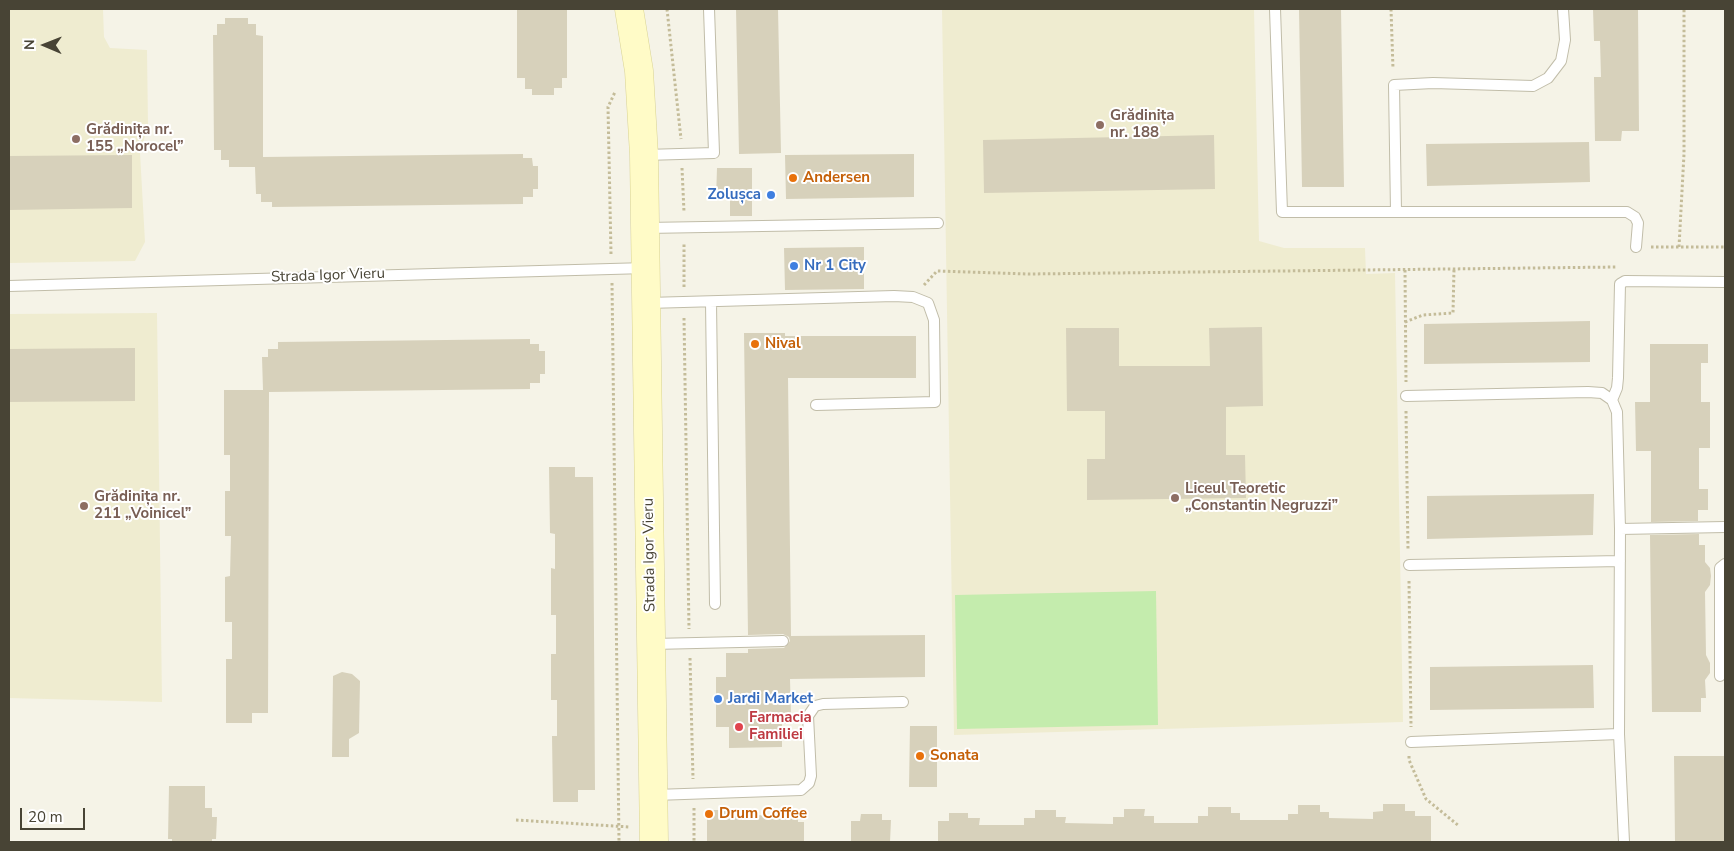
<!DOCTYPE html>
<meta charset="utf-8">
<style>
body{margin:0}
#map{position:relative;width:1734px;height:851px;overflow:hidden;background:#f5f3e7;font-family:"Nunito Sans",sans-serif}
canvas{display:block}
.frame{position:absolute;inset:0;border:10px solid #484435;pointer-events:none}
.north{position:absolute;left:20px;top:20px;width:50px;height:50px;-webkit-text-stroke:4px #fff;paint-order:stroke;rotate:271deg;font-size:14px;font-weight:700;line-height:20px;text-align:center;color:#484435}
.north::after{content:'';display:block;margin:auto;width:18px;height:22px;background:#484435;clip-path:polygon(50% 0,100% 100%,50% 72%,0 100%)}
.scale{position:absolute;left:20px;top:808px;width:65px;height:22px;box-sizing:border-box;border:2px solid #484435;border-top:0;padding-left:6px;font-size:15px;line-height:18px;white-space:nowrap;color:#484435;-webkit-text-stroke:4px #fff;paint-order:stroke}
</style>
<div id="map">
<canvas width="1734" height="851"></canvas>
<div class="frame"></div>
<div class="north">N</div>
<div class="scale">20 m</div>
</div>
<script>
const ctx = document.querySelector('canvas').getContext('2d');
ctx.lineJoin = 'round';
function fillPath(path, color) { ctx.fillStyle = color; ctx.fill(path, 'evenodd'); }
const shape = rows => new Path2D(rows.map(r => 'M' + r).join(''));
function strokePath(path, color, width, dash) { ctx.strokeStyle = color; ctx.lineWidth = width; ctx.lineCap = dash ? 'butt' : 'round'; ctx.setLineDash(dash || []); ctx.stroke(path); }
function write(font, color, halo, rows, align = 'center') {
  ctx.font = font + ' "Nunito Sans",sans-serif'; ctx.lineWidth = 4; ctx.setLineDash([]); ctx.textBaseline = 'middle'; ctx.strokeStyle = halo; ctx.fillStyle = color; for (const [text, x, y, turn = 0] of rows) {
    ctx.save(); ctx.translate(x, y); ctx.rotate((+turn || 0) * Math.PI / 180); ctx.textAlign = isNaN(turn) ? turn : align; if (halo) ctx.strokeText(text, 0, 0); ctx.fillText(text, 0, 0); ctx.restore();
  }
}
const education = shape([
 [9,9,103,9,104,37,110,48,147,50,148,126,140,153,145,242,135,261,9,263],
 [942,9,1254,9,1259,241,1284,248,1365,248,1366,274,1395,273,1403,722,954,735],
 [157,313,162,702,9,698,9,314]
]);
const green = shape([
 [1156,591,1158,725,957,729,955,595]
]);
const building = shape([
 [517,9,567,9,567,78,562,78,562,88,554,88,554,95,532,95,532,89,525,89,525,78,517,78],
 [736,9,778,9,781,153,739,154],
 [1299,9,1341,9,1344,187,1302,187],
 [1593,9,1638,9,1639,131,1622,131,1621,141,1595,141,1594,77,1601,77,1600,41,1594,41],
 [225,18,248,18,248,24,256,24,256,35,263,36,263,157,523,154,523,158,532,158,533,166,538,166,538,189,533,189,533,197,523,197,523,204,272,207,272,202,261,202,261,194,256,194,255,167,229,167,229,160,221,160,221,150,214,150,213,35,217,35,217,24,225,24],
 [1214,135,1215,189,984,193,983,140],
 [1589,142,1590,182,1427,186,1426,144],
 [914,154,914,197,786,199,785,155],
 [132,155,132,208,9,210,9,156],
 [717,168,752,168,752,216,730,216,730,199,716,199],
 [864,247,864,289,785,290,784,248],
 [1590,321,1590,362,1424,364,1424,324],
 [1262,327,1263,406,1226,407,1226,455,1245,455,1246,498,1087,500,1087,459,1105,459,1105,411,1067,411,1066,328,1119,328,1119,366,1210,366,1209,328],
 [744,333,785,333,785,336,916,336,916,378,788,378,791,636,925,635,925,677,790,679,791,717,787,716,787,724,782,724,782,747,729,748,729,727,716,727,716,677,726,677,726,653,748,653,748,649,784,648,790,641,789,637,783,634,748,635],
 [530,339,530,344,539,344,539,351,545,351,545,374,540,374,540,383,530,383,530,389,269,392,268,713,252,713,252,723,226,723,226,659,232,659,232,622,225,622,225,577,230,576,231,536,225,536,225,491,230,491,230,455,224,455,224,390,263,390,262,357,268,357,268,349,278,349,278,342],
 [1650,344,1708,344,1708,363,1701,363,1701,402,1710,402,1710,448,1699,448,1699,489,1708,489,1708,510,1698,510,1698,521,1651,522,1651,451,1636,451,1635,402,1650,402],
 [135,348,135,401,9,402,9,349],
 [549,467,575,467,575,477,593,477,595,790,578,790,578,802,553,802,552,736,557,736,557,700,551,700,551,654,556,654,556,615,551,615,551,568,555,569,555,534,550,533],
 [1594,494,1593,535,1427,539,1427,496],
 [1699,534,1699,545,1705,545,1705,562,1710,568,1711,576,1710,585,1705,592,1706,655,1710,663,1710,673,1705,680,1706,698,1701,698,1701,712,1652,712,1650,535],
 [1593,665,1594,708,1430,710,1430,667],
 [342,672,352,674,360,681,359,733,349,739,349,757,332,757,333,676],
 [910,726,937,726,937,787,909,787],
 [1674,756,1725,756,1725,842,1675,842],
 [169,786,205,786,205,808,212,808,212,817,217,817,216,839,212,839,212,842,172,842,172,839,168,839],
 [1383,804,1405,804,1405,811,1415,811,1415,816,1431,816,1431,842,938,842,938,821,949,821,949,813,968,813,968,818,980,818,979,825,1024,825,1024,818,1035,818,1035,810,1056,810,1056,817,1066,817,1065,823,1113,824,1113,817,1124,817,1124,809,1145,809,1144,816,1154,816,1154,823,1198,823,1198,816,1208,816,1208,807,1231,807,1231,813,1240,813,1240,820,1288,820,1288,814,1298,814,1298,805,1320,805,1320,812,1329,812,1329,818,1373,819,1373,812,1383,811],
 [707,810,748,810,748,815,798,816,798,822,804,822,804,842,707,842],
 [861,814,882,814,882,820,891,820,890,842,851,842,851,821,860,821]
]);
const path = shape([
 [667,9,681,139],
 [1391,9,1393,69],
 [682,168,684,212],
 [1651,247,1725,247],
 [1679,247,1684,154,1684,9],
 [611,254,608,107,615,92],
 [1405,270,1406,382],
 [612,283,619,842],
 [924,285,937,271,1029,274,1616,267],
 [684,287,684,243],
 [684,318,689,629],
 [1405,322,1423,315,1453,313,1454,269],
 [1406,411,1408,550],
 [1409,581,1411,727],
 [690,658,693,779],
 [1409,756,1409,760,1426,799,1459,826],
 [694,808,694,842],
 [516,820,630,827]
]);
const lane = shape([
 [1275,9,1282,212,1627,212,1635,217,1638,223,1636,247],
 [645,155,714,153,709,9],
 [1396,212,1394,85,1433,83,1533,86,1548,78,1561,61,1565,40,1563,9],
 [646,228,938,223],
 [9,286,646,268],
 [711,302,715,604],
 [648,303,894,296,913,297,928,303,934,320,935,402,816,405],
 [1406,396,1588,392,1602,393,1612,400,1617,412,1620,529,1619,734,1624,842],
 [1612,400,1617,388,1618,378,1620,284,1625,281,1725,282],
 [1620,529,1725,527],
 [1409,565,1620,561],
 [653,644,783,641],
 [1720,676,1720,568,1725,564],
 [1411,742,1619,734],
 [655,795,801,790,809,783,811,776,808,716,815,706,823,704,903,702]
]);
const secondary = shape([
 [629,9,639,71,644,155,654,842]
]);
const markers = [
 [1100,125,5,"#8d6e63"],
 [76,139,5,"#8d6e63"],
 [793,178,5,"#e8710a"],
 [771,195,5,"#3f7fe0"],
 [794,266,5,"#3f7fe0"],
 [755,344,5,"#e8710a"],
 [1175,498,5,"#8d6e63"],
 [84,506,5,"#8d6e63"],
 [718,699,5,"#3f7fe0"],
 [739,727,5,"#e0444e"],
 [920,756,5,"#e8710a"],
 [709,814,5,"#e8710a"]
];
const educationNames = [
 ["Grădinița",1110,116],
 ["nr. 188",1110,133],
 ["Grădinița nr.",86,130],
 ["155 „Norocel”",86,147],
 ["Liceul Teoretic",1185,489],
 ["„Constantin Negruzzi”",1185,506],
 ["Grădinița nr.",94,497],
 ["211 „Voinicel”",94,514]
];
const foodNames = [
 ["Andersen",803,178],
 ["Nival",765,344],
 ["Sonata",930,756],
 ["Drum Coffee",719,814]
];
const shopNames = [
 ["Zolușca",761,195,"right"],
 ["Nr 1 City",804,266],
 ["Jardi Market",728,699]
];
const streetNames = [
 ["Strada Igor Vieru",328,276,-2],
 ["Strada Igor Vieru",650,555,-91]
];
const healthNames = [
 ["Farmacia",749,718],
 ["Familiei",749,735]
];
fillPath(education, '#efecd0');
fillPath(green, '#c4ecad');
fillPath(building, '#d7d1bb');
strokePath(lane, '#c1bda9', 12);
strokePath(secondary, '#d8d293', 29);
strokePath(path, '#c4bc99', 3, [2.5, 2.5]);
strokePath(lane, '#fff', 10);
strokePath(secondary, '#fffbc7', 28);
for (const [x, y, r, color] of markers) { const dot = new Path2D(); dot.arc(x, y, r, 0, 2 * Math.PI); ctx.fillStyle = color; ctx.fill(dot); strokePath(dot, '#fff', 2); }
write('bold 15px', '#785e54', '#fff', educationNames, 'left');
write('bold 15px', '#c56008', '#fff', foodNames, 'left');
write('bold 15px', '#366cbe', '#fff', shopNames, 'left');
write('15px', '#484435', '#fff', streetNames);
write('bold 15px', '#be3a42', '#fff', healthNames, 'left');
</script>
